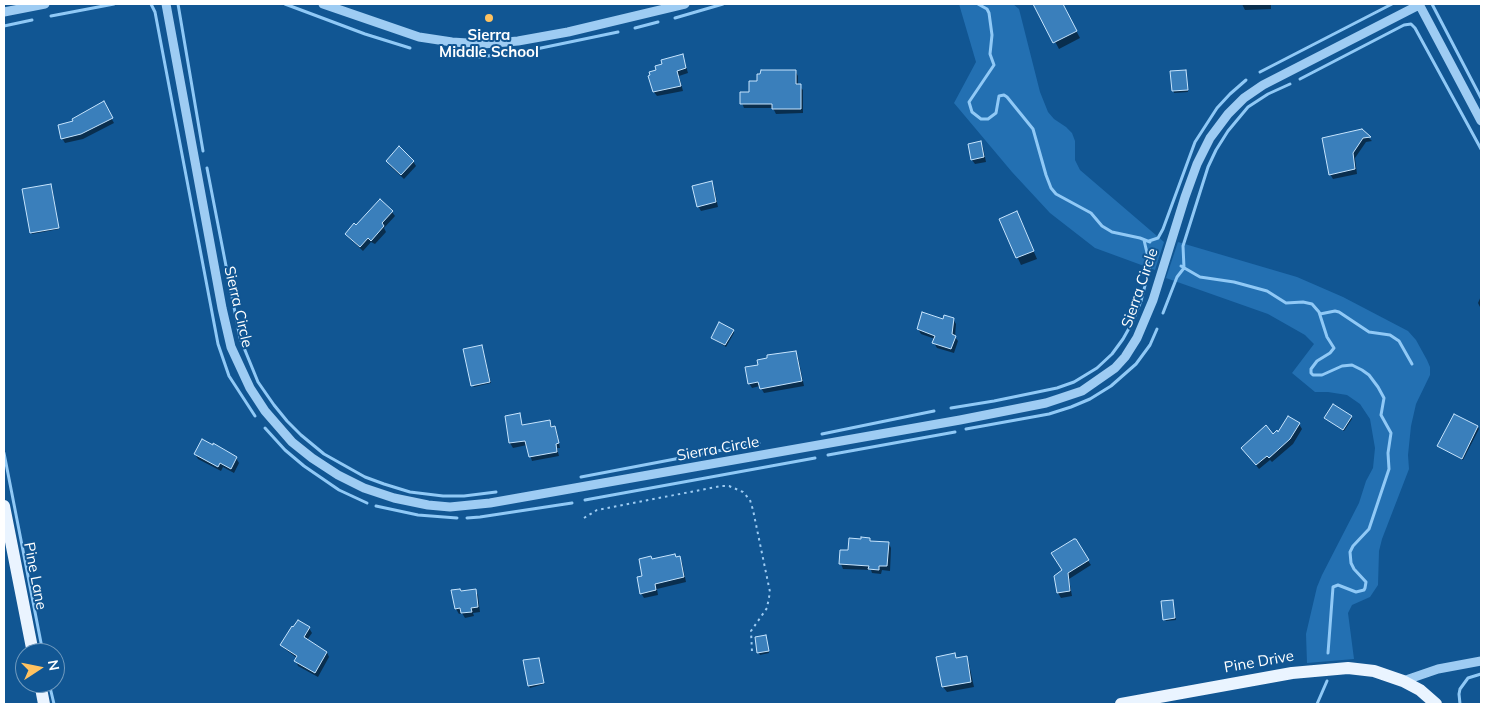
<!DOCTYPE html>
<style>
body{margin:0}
#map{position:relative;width:1485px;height:708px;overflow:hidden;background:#115693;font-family:Mulish,sans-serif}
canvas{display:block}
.frame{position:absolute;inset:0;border:5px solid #fff;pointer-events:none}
.north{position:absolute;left:15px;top:643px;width:50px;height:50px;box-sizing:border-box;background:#115693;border:1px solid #709abe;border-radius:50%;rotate:79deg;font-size:14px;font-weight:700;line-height:20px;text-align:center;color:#fff}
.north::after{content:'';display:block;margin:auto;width:18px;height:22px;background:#ffc260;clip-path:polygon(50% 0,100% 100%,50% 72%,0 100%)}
</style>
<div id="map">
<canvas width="1485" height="708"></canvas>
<div class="frame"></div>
<div class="north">N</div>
</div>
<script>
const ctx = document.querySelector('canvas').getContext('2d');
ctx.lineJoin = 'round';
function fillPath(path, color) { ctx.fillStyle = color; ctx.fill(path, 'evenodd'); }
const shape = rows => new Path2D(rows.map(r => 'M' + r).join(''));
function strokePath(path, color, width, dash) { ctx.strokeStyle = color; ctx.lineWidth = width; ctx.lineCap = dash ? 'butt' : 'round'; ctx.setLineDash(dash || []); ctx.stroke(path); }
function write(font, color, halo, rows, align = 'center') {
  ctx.font = font + ' Mulish,sans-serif'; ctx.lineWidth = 4; ctx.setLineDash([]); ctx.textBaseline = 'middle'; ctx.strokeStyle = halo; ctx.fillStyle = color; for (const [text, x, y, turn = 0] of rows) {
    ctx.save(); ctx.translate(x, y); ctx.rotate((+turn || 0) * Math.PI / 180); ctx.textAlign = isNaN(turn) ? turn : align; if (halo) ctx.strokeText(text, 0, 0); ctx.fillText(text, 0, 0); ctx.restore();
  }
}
const green = shape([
 [959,4,1013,4,1019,9,1040,92,1048,112,1054,119,1066,127,1072,133,1075,141,1075,160,1080,170,1164,242,1155,270,1095,248,1050,213,1012,172,954,103,976,62],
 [1178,242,1297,277,1343,297,1408,331,1416,340,1427,360,1430,367,1430,375,1416,404,1411,426,1408,455,1409,469,1382,539,1379,551,1378,585,1370,597,1352,605,1348,613,1354,659,1307,663,1306,634,1317,587,1322,575,1359,503,1366,481,1373,468,1375,448,1370,419,1360,404,1347,395,1328,392,1315,392,1292,373,1314,344,1305,335,1268,314,1166,278]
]);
const shadow = shape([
 [1035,4,1062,4,1080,38,1059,49],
 [1242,4,1271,4,1271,9,1245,10],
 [683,56,688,73,679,76,683,91,657,96,654,92,658,71],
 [795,71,798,76,798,85,803,90,803,113,776,114,773,108,744,108,742,103,758,82],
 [1186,71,1188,92,1174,93,1171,72],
 [103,103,114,123,83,139,65,143,62,138,75,122],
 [1362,131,1372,141,1366,142,1355,158,1357,174,1333,179,1330,174],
 [980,143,983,147,986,162,975,164,972,160],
 [387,161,413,161,416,166,404,179,390,166],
 [711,183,714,188,718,207,701,211,698,206],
 [52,187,59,229,32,234,31,232],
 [392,212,395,216,384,228,386,232,375,244,371,242,363,251,349,238,347,234,356,227],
 [1000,219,1020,220,1037,259,1021,265],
 [1481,296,1481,309,1478,303],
 [953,319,956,324,955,337,958,341,954,353,937,348,934,343,935,339,921,334,918,329],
 [733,331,734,333,726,347,712,338],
 [482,346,491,383,474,387,473,385],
 [795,353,798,357,804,386,764,393,760,386,752,388,749,383,760,366],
 [519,415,523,426,549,421,553,428,555,427,557,432,560,448,557,448,559,456,532,461,527,445,513,448,510,443],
 [1351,417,1352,419,1344,431,1325,418],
 [1299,424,1302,429,1293,444,1272,462,1270,460,1259,469,1242,448],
 [1478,427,1479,429,1463,460,1439,446],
 [213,446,236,458,239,463,234,473,223,467,221,471,198,459,195,454],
 [870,539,871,542,889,544,891,548,890,571,882,570,881,574,872,573,871,570,843,569,841,564,849,552],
 [1075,541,1091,565,1069,579,1072,596,1061,598,1058,593,1055,576,1063,571],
 [676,558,679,558,682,562,686,582,657,589,658,595,644,598,641,593,644,577],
 [475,590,478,595,480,612,473,613,474,616,465,618,462,613,459,614,456,609,453,591],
 [1172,601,1176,620,1166,621,1165,619],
 [309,628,312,633,307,640,327,652,329,657,318,677,298,666,296,661,297,658,285,649,282,645],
 [766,636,769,653,760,655,759,653],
 [954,655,957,660,966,658,969,664,974,687,947,692,943,687],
 [539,659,544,684,530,688,529,686]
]);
const stream = shape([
 [151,4,155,12,218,344,229,376,255,416],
 [178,4,203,151],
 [285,4,365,34,410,48],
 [978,4,987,9,989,13,992,35,990,54,994,65,969,102,972,112,981,119,988,119,996,113,999,96,1004,95,1007,97,1033,129,1046,175,1051,188,1056,194,1091,213,1102,226,1112,232,1140,238,1150,242],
 [1432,4,1481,98],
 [51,16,114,4],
 [675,18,723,4],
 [4,26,32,20],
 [635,28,658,22],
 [454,56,478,57,517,53,618,32],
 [1260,72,1392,4],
 [1300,79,1404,25,1411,24,1415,28,1481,149],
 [207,168,240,338,258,382,274,405,287,421,301,435,324,454,365,477,384,484,410,492,443,496,464,496,496,492],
 [1149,241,1158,238,1163,229,1195,142,1217,108,1230,94,1246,80],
 [1181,266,1200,277,1234,282,1267,291,1286,303,1303,302,1312,304,1319,312,1327,337,1334,348,1330,353,1317,361,1311,369,1311,373,1313,375,1322,375,1342,366,1352,365,1362,370,1369,375,1378,387,1384,398,1381,415,1391,433,1388,453,1389,469,1369,529,1353,546,1350,552,1351,563,1354,569,1366,582,1365,588,1364,590,1356,592,1338,585,1333,587,1328,653],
 [1163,313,1177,277,1184,268,1183,246,1208,167,1216,150,1228,131,1248,107,1268,94,1290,84],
 [1320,314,1335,311,1339,312,1369,332,1390,335,1399,341,1412,364],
 [951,408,994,401,1057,388,1074,382,1097,368,1112,354,1123,339,1132,323,1141,301,1150,266,1144,240],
 [265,428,285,450,304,466,339,490,367,503],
 [966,429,1049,414,1071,407,1090,399,1111,386,1136,364,1150,345,1157,329],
 [822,434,934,411],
 [4,453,43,653],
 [828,455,955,432],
 [581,477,759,443],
 [585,500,815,458],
 [376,506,418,515,457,518],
 [467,518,480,517,572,503],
 [49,683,54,704],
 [1317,704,1327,681],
 [1460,704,1459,694,1460,689,1468,678,1481,674]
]);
const building = shape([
 [1033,4,1063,4,1077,31,1053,43,1033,4],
 [683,54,686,68,677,71,681,86,653,92,648,76,650,75,649,72,656,70,655,66,662,64,661,60,683,54],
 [761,70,796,70,796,84,801,84,801,109,772,109,772,104,740,104,740,92,749,92,749,81,757,81,757,74,760,74,761,70],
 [1186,70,1188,90,1172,91,1170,71,1186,70],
 [104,101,113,118,81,134,61,139,58,125,73,121,72,119,104,101],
 [1362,129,1371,137,1363,138,1353,153,1355,169,1329,175,1322,138,1362,129],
 [981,141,984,157,971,160,968,144,981,141],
 [399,146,414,161,401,175,386,161,399,146],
 [712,181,716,202,697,207,692,186,712,181],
 [51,184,59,228,30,233,22,189,51,184],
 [380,199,393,211,382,223,384,226,371,241,368,238,360,247,345,234,354,223,356,225,380,199],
 [1017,211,1034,251,1016,258,999,219,1017,211],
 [922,312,943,319,944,315,954,318,952,334,956,336,951,349,932,343,935,336,917,329,922,312],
 [719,322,734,330,725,345,711,338,719,322],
 [482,345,490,382,471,386,463,349,482,345],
 [796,351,802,381,760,389,758,382,748,384,745,367,758,365,757,360,767,358,767,355,796,351],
 [1333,404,1352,416,1343,430,1324,418,1333,404],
 [520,413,522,425,550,420,551,427,555,426,559,443,556,444,557,452,529,457,525,441,509,443,505,416,520,413],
 [1454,414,1478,426,1462,459,1437,446,1454,414],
 [1288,416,1300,423,1290,439,1269,458,1267,456,1256,465,1241,448,1266,425,1273,434,1277,430,1278,432,1288,416],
 [202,439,213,445,213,443,237,457,231,469,220,463,218,467,194,454,202,439],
 [861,537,870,538,870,541,889,542,887,566,879,566,879,570,868,569,869,566,839,564,840,550,848,550,849,538,861,539,861,537],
 [1074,539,1076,539,1089,560,1068,573,1070,591,1057,593,1054,576,1062,570,1051,553,1074,539],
 [675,554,676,557,680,556,684,577,655,584,656,590,640,594,637,577,642,576,639,559,651,556,652,559,675,554],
 [460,589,461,591,476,589,478,607,471,608,472,612,461,613,460,608,455,609,451,590,460,589],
 [1173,600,1175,618,1163,620,1161,601,1173,600],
 [298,620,310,627,304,637,327,652,315,673,294,661,297,656,280,645,292,626,293,627,298,620],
 [766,635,769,651,757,653,755,637,766,635],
 [955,653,956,658,967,656,971,682,942,687,936,657,955,653],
 [539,658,544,683,528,686,523,660,539,658]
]);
const path = shape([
 [584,518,597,510,721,486,729,486,743,492,750,500,753,510,770,592,767,608,751,631,752,652]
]);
const minor = shape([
 [166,4,222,308,231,347,250,388,265,411,292,442,312,458,338,475,364,488,394,498,428,505,450,507,490,503,960,420,1046,403,1082,391,1115,368,1125,357,1137,338,1153,300,1185,197,1197,164,1210,138,1228,114,1244,98,1263,85,1419,5],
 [323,4,419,37,452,42,483,44,518,41,568,32,685,4],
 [1419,4,1481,121],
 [4,12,45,4],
 [1403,681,1438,669,1481,661]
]);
const major = shape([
 [4,506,33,653],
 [40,683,44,704],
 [1121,704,1292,673,1348,668,1374,671,1403,681,1420,690,1436,704]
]);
const markers = [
 [489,18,5,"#ffc260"]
];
const poiNames = [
 ["Sierra",489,35],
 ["Middle School",489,52]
];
const streetNames = [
 ["Sierra Circle",1140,288,-71],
 ["Sierra Circle",238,307,77],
 ["Sierra Circle",718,449,-10],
 ["Pine Lane",35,576,79],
 ["Pine Drive",1259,662,-10]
];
fillPath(green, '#2370b2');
fillPath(shadow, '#0007');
strokePath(stream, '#90c9f6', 3);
fillPath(building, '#3a7fbb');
strokePath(building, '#c6e4fd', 1);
strokePath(path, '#9eccf3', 2, [2.5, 4]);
strokePath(minor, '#9eccf3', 9);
strokePath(major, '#eaf4ff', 12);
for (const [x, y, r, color] of markers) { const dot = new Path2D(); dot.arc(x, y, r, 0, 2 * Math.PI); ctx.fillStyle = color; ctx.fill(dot); strokePath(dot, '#115693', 2); }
write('bold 15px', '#fff', '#115693', poiNames);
write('15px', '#fff', '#115693', streetNames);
</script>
